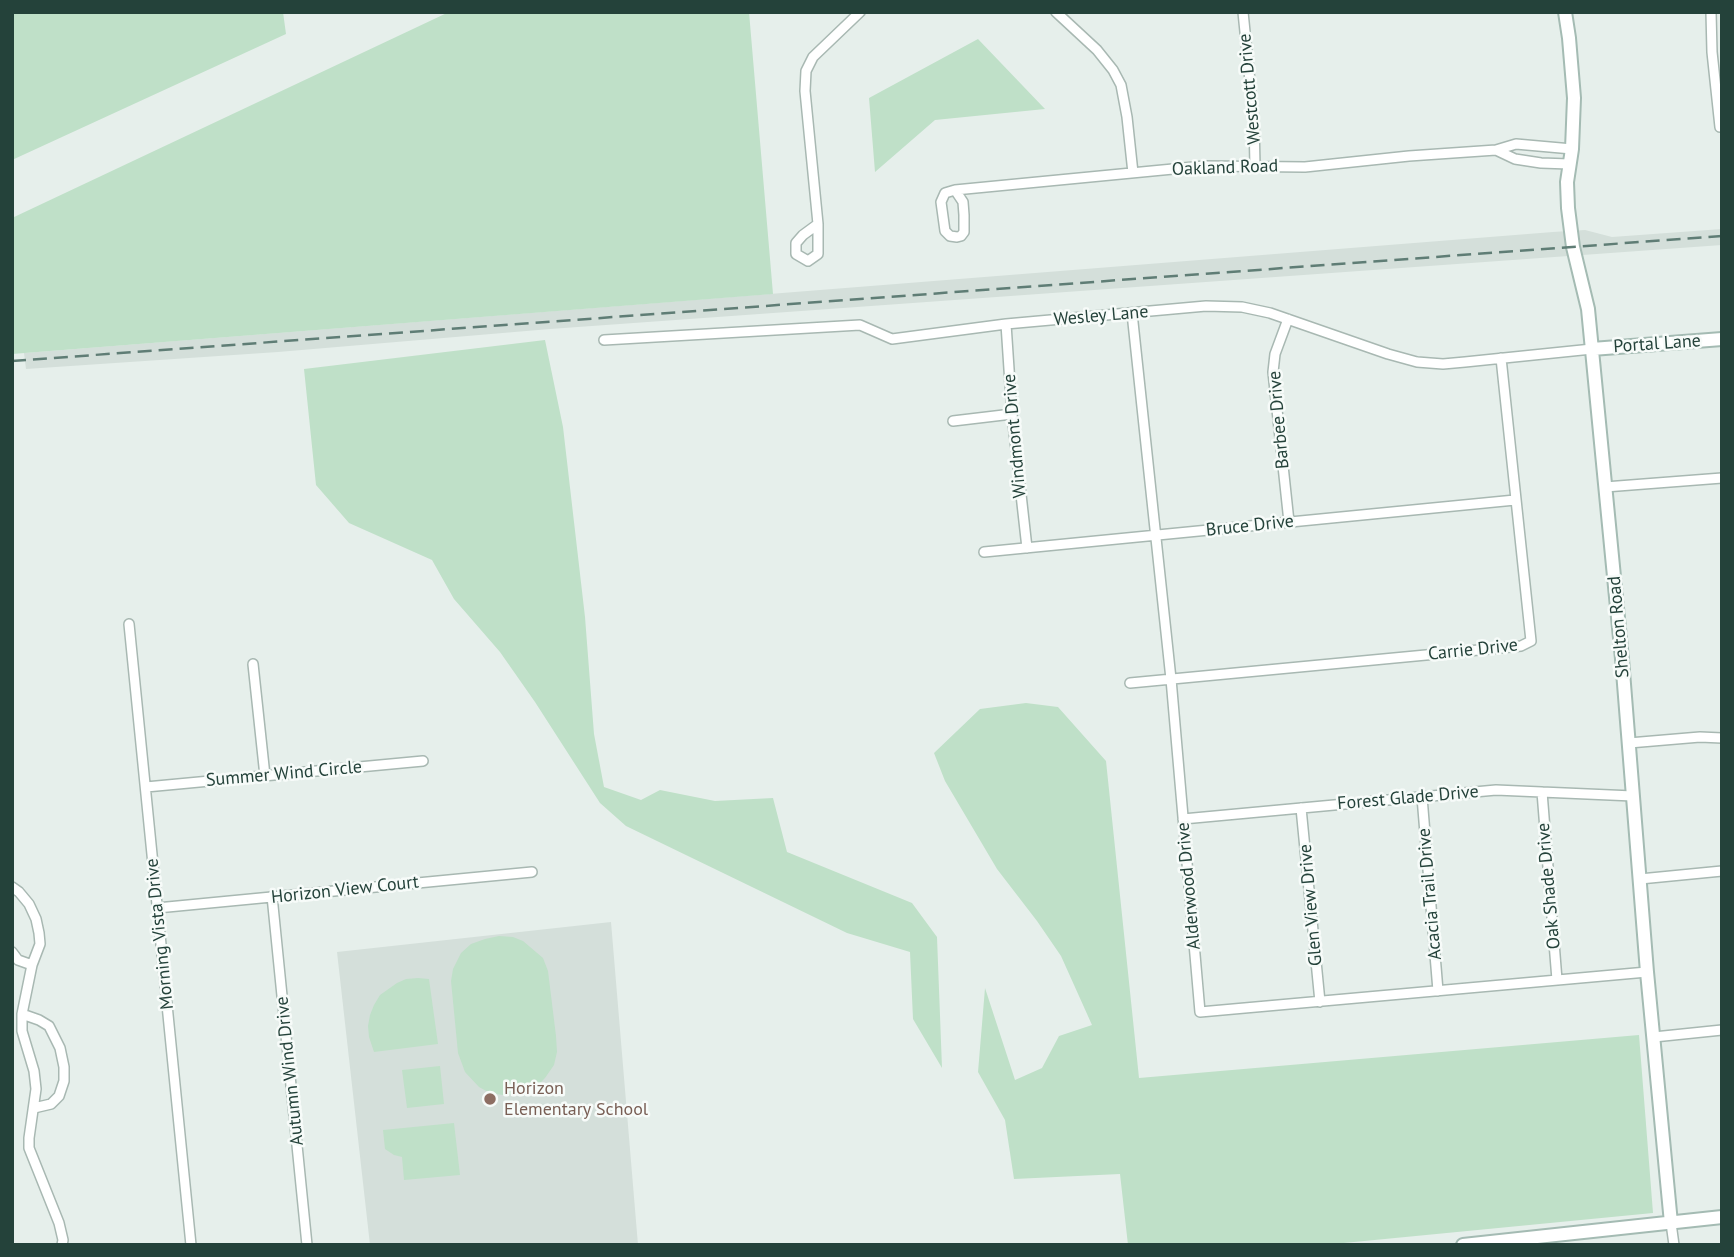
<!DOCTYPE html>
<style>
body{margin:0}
#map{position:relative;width:1734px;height:1257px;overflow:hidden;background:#e6efeb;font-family:"PT Sans",sans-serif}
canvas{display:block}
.frame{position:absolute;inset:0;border:14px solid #24423a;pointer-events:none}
</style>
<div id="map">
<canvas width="1734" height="1257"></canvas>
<div class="frame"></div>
</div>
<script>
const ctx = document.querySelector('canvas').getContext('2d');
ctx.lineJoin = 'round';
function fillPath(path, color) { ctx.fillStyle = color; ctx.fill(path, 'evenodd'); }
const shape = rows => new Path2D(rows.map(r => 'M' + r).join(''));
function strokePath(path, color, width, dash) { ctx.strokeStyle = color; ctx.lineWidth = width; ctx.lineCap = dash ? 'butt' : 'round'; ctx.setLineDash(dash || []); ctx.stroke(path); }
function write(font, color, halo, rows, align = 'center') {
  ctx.font = font + ' "PT Sans",sans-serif'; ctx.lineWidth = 5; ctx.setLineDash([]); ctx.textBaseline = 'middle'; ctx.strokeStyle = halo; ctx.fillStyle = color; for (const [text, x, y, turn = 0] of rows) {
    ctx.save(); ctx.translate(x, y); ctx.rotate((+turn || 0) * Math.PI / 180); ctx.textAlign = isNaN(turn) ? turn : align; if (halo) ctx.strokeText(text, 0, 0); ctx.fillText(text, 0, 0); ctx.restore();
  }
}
const built = shape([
 [1722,229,1722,245,550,329,278,352,26,369,24,353,1553,232,1585,230,1612,237],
 [611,922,638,1245,370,1245,337,952]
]);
const green = shape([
 [12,12,283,12,286,34,12,160],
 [449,12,673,12,674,14,694,12,749,12,773,294,12,354,12,218],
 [978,39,1045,109,935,120,875,172,869,98],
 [545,340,563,427,585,617,594,734,604,787,641,800,660,790,715,801,773,798,787,852,912,903,937,937,942,1068,913,1019,910,952,847,933,626,826,600,803,535,702,500,652,454,599,432,560,349,523,316,485,304,369],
 [1026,703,1058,707,1106,761,1139,1078,1639,1035,1653,1213,1323,1245,1128,1245,1120,1174,1014,1179,1005,1120,978,1072,985,988,1015,1080,1042,1068,1059,1036,1092,1025,1061,956,1037,921,997,869,945,781,934,753,980,709],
 [499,936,513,937,523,941,543,958,548,971,556,1036,557,1052,554,1065,545,1078,534,1089,515,1095,503,1095,490,1093,479,1087,465,1072,458,1053,451,981,453,969,461,953,471,944,485,939],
 [418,978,429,979,438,1044,374,1052,369,1037,368,1026,370,1015,374,1005,380,995,397,983,406,979],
 [440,1066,444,1104,407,1108,402,1070],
 [454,1123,460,1175,404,1180,402,1157,394,1155,385,1149,383,1130]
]);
const street = shape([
 [1056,12,1097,50,1113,70,1121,85,1127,117,1133,173],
 [1243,12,1254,121,1255,166],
 [1711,12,1712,52,1720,127,1722,127],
 [1496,150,1515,159,1541,163,1569,164],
 [955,190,1204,166,1305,167,1409,156,1496,150,1516,144,1572,149],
 [955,190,963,202,964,215,964,232,961,236,957,237,950,236,945,231,941,202,945,193,955,190],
 [818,224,805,91,806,71,813,57,860,12],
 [818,224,818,254,808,261,796,254,796,243,803,235,818,224],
 [1132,313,1171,679,1200,1012,1647,972],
 [1288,319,1275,354,1273,372,1289,522],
 [1006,324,1012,414,1027,548],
 [604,340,860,325,892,339,1006,324,1206,306,1242,307,1270,313,1388,354,1417,362,1443,364,1465,362,1592,349],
 [953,421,1012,414],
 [1605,487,1722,478],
 [984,552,1515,500],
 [129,624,191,1245],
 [253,664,265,776],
 [1130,683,1521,646,1531,641,1501,358],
 [1629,743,1700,737,1722,738],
 [146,787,423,761],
 [1542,792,1557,980],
 [1422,797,1438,991],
 [1301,808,1320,1002],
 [1183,819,1496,790,1633,796],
 [1640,879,1722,871],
 [12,887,19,892,29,904,36,919,39,933,40,944,32,965,22,1014,22,1031,34,1071,36,1089,29,1138,29,1148,59,1223,63,1240,62,1245],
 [272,896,307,1245],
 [157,908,532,872],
 [12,952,18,960,32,965],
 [22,1014,39,1020,49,1026,60,1048,64,1067,64,1081,59,1096,51,1104,34,1108],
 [1654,1037,1722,1030],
 [1671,1223,1674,1245]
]);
const secondary = shape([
 [1565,12,1569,38,1574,98,1572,149,1567,182,1568,208,1573,247,1588,309,1622,659,1647,972,1671,1223],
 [1592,349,1722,339],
 [1463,1245,1722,1217]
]);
const rail = shape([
 [12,361,1722,236]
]);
const markers = [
 [490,1099,7,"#8d6e63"]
];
const streetNames = [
 ["Westcott Drive",1250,89,-95],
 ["Oakland Road",1225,168,-2],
 ["Wesley Lane",1101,316,-5],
 ["Portal Lane",1657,344,-4],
 ["Barbee Drive",1279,420,-95],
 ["Windmont Drive",1015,436,-95],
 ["Bruce Drive",1250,526,-6],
 ["Shelton Road",1619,627,-95],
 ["Carrie Drive",1473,650,-6],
 ["Summer Wind Circle",284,774,-5],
 ["Forest Glade Drive",1408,798,-5],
 ["Alderwood Drive",1189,886,-95],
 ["Oak Shade Drive",1549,886,-95],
 ["Horizon View Court",345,890,-6],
 ["Acacia Trail Drive",1430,894,-95],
 ["Glen View Drive",1311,905,-95],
 ["Morning Vista Drive",160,934,-96],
 ["Autumn Wind Drive",290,1071,-96]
];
const educationNames = [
 ["Horizon",504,1089],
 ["Elementary School",504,1110]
];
fillPath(built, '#d4dfda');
fillPath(green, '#bfe0c8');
strokePath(street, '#a8b8b2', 12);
strokePath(secondary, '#a4bbb3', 16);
strokePath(street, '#fff', 9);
strokePath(secondary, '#fff', 12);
strokePath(rail, '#5f7d75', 2.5, [14, 7]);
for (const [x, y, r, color] of markers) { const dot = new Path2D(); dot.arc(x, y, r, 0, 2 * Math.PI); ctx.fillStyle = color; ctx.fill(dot); strokePath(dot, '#f7fbf9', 2.5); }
write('18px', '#24423a', '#f7fbf9', streetNames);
write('18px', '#785e54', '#f7fbf9', educationNames, 'left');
</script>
